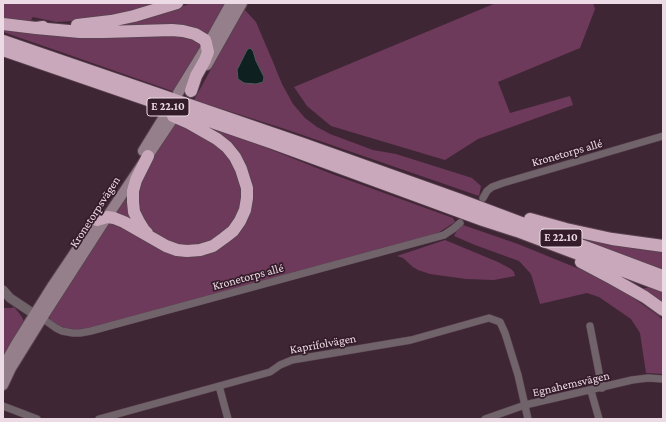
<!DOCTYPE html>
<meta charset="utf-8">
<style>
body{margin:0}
#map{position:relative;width:666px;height:422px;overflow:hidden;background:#3f2635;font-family:"Crimson Pro",serif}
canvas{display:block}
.frame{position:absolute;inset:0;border:4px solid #ecdbe4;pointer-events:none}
</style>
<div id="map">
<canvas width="666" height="422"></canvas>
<div class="frame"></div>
</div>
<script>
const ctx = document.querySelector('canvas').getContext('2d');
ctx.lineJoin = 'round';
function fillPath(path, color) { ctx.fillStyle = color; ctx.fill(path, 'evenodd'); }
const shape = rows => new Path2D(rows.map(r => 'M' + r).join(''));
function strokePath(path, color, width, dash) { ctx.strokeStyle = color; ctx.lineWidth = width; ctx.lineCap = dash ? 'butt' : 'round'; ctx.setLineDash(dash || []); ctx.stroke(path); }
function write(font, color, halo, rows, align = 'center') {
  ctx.font = font + ' "Crimson Pro",serif'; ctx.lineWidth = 3.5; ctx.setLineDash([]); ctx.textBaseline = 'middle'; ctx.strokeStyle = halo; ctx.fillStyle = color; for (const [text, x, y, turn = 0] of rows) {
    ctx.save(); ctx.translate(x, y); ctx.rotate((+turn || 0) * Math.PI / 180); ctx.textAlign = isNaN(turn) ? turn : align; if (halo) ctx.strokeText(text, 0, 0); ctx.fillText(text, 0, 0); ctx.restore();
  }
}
const green = shape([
 [3,3,163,3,117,15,75,21,56,22,33,17,29,23,3,21],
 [191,3,227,3,208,38,94,28,173,10],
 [496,3,593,3,595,9,580,48,498,82,510,113,570,96,573,105,478,139,445,160,331,126,307,106,294,87],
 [244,9,256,22,273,62,282,84,293,104,305,118,317,127,330,134,373,150,396,154,472,178,481,186,479,196,288,130,194,100],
 [3,27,189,35,203,45,175,92,58,51,3,32],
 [176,123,214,141,239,169,243,198,235,223,206,245,178,246,153,234,138,213,138,188,150,162],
 [197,123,267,148,332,174,453,218,455,222,441,231,433,235,95,327,77,330,66,328,58,325,52,321,50,319,48,316,110,221,168,250,232,237,249,178],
 [132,184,137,226,112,213],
 [463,225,518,244,589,273,622,290,656,314,663,320,663,374,646,373,640,333,631,319,599,297,587,293,540,304,531,274,519,261,475,245,454,236,458,228],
 [562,233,663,251,663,269],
 [445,240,498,262,511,269,514,272,515,276,494,280,466,279,430,274,418,270,413,267,403,258,397,256],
 [644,288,651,288,663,293,663,305,646,293],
 [13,307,15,308,22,317,24,322,22,326,3,361,3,308,12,308]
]);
const water = shape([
 [250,48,253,51,256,61,264,77,263,82,256,84,244,83,238,79,237,70,247,50,250,48]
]);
const minor = shape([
 [483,198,487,191,492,187,503,183,663,136],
 [42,318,56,328,62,331,73,333,80,333,91,331,444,235,453,229,460,223],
 [590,326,602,388],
 [219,386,228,419],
 [591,391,599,419],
 [3,406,37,419],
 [99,419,270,372,280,365,292,360,411,340,489,318,500,322,505,333,518,375,528,419],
 [485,419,525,405,632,380,648,378,663,379]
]);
const tertiary = shape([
 [3,290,10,298,40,318]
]);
const secondary = shape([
 [207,65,242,3],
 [178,93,207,46,231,3],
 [143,151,164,117],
 [3,367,16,344,53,285,92,227],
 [3,385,11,368,42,318,107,217,172,120]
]);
const motorway = shape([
 [3,24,36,28,43,27],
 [77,25,111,21,134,16,177,3],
 [36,28,80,32,104,32,172,30,183,31,195,34,205,40,206,43,208,52,205,60,196,76,191,91],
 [3,41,303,144,460,200,663,276],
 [3,50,273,143,483,220,517,231,663,286],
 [530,219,566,229,612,239,663,246],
 [97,220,107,217,114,218,124,222,166,246,177,250,187,251,200,250,213,246,224,238,233,231,240,221,245,210,247,198,247,188,241,169,235,157,227,147,217,139,189,123,173,116],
 [147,233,144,230,139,222,134,212,133,202,133,191,136,180,148,156],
 [581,262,613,279,645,297,663,310]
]);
const shields = [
 [168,107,42],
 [561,238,42]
];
const shieldNames = [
 ["E 22.10",168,107],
 ["E 22.10",561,238]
];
const streetNames = [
 ["Kronetorps allé",567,153,-16],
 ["Kronetorpsvägen",95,212,-57],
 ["Kronetorps allé",248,277,-15],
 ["Kaprifolvägen",323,344,-10],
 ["Egnahemsvägen",571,384,-13]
];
fillPath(green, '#6e3a5b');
fillPath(water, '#0e2020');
strokePath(water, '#51585b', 1);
strokePath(minor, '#5b4351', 8);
strokePath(tertiary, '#5b4351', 10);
strokePath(secondary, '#5b4351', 12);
strokePath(motorway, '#5b4351', 14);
strokePath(minor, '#70636a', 7);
strokePath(tertiary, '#70636a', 9);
strokePath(secondary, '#947f8b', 10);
strokePath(motorway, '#c9a8bb', 12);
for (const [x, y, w] of shields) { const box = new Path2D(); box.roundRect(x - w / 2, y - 9, w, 18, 3); ctx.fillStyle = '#351c2b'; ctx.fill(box); strokePath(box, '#ecdbe4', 1); }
write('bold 11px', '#ecdbe4', null, shieldNames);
write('12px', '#ecdbe4', '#351c2b', streetNames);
</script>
